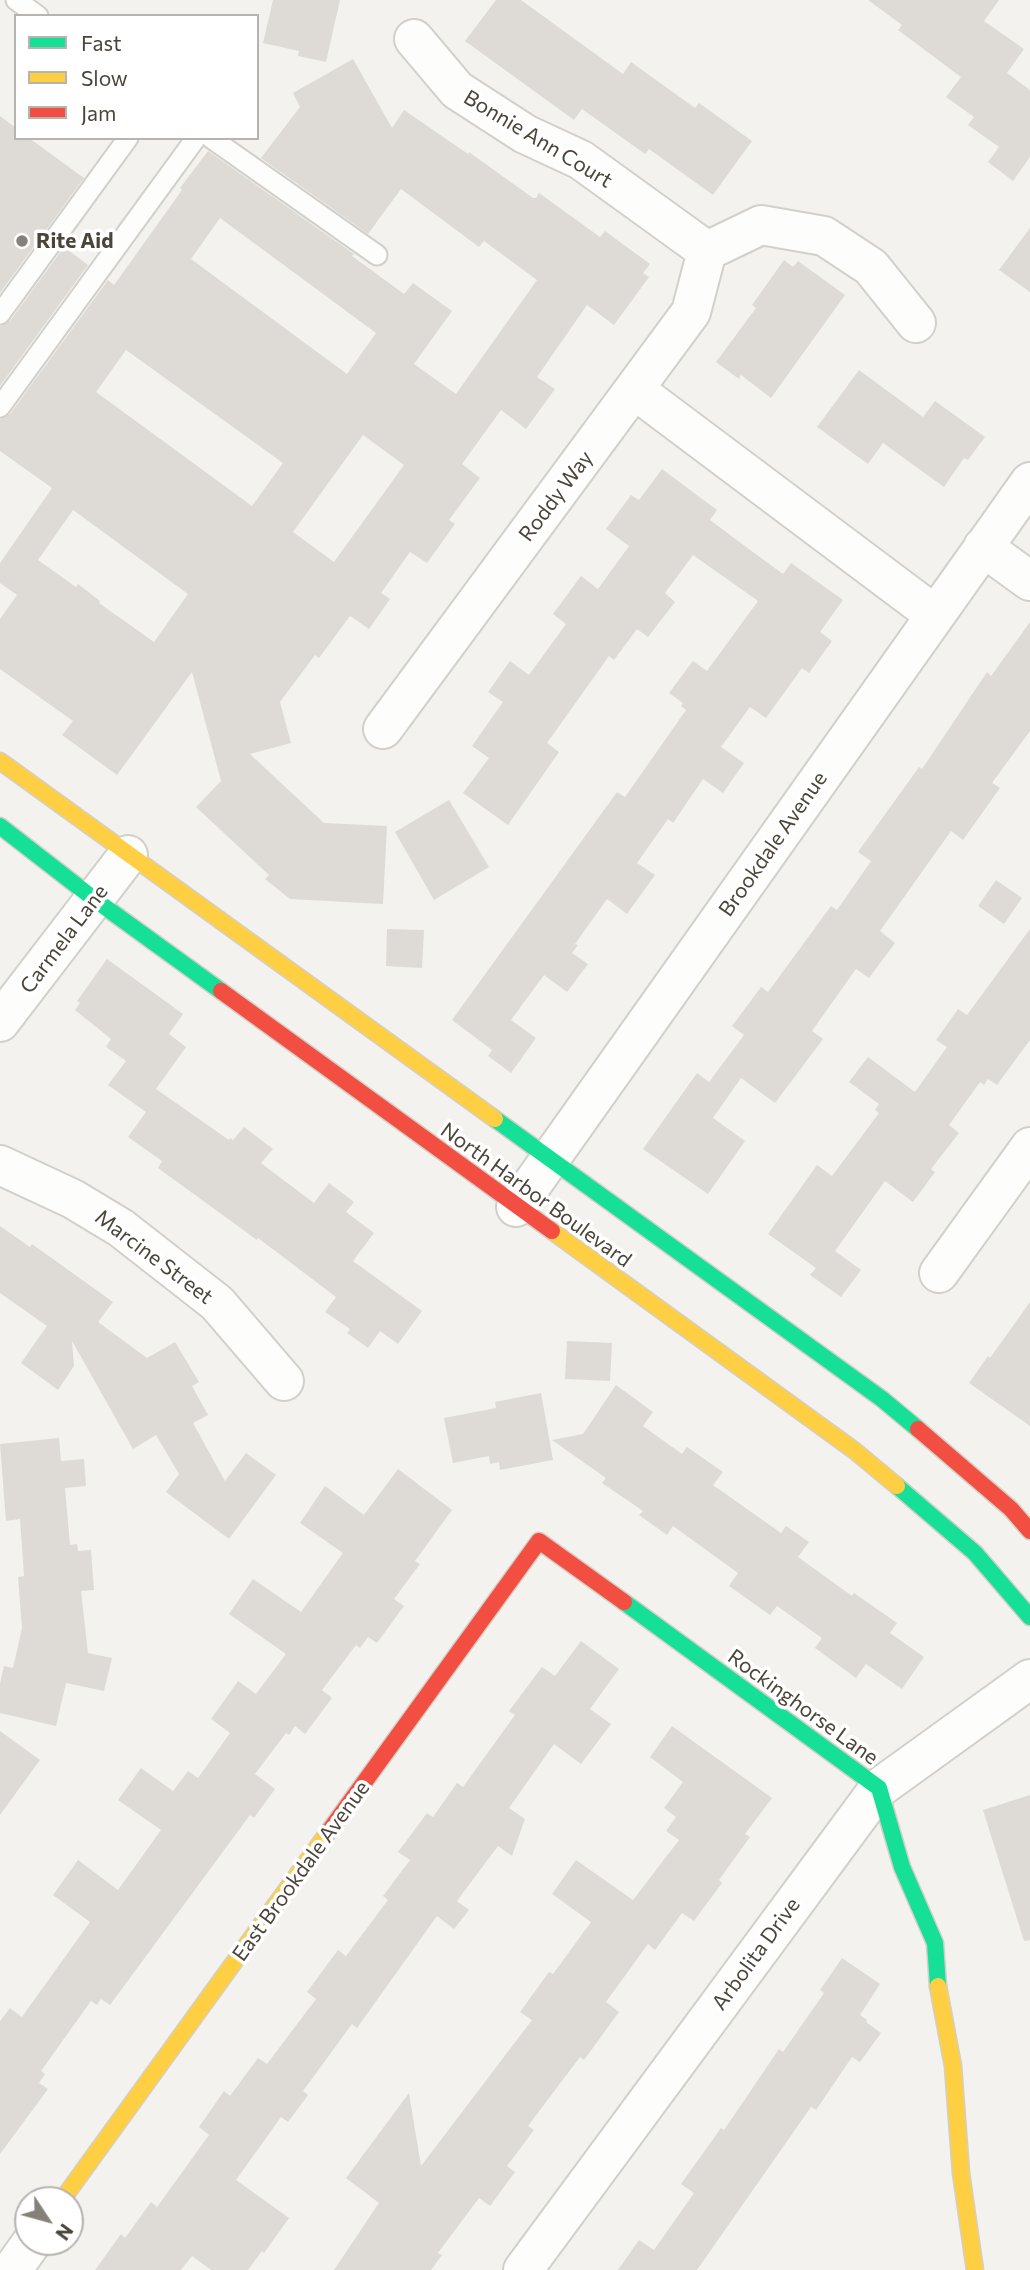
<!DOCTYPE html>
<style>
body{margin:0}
#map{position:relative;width:1030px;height:2270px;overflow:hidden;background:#f4f2ee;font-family:Commissioner,sans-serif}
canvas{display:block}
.legend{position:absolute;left:14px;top:14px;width:245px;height:126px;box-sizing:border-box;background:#fff;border:2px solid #b7b4b0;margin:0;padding:9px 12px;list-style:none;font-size:21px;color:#4b4439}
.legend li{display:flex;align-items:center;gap:14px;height:35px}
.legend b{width:35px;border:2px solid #b7b4b0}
.north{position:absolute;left:14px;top:2186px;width:70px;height:70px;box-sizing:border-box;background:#fff;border:2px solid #b7b4b0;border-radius:50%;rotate:126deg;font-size:19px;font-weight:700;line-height:28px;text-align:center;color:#4b4439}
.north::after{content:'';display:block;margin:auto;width:24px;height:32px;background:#868178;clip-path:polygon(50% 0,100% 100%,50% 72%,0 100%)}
</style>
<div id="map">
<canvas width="1030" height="2270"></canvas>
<ul class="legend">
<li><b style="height:9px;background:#16e098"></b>Fast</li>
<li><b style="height:9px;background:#ffcf43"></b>Slow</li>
<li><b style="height:9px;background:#f24e42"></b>Jam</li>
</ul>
<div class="north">N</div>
</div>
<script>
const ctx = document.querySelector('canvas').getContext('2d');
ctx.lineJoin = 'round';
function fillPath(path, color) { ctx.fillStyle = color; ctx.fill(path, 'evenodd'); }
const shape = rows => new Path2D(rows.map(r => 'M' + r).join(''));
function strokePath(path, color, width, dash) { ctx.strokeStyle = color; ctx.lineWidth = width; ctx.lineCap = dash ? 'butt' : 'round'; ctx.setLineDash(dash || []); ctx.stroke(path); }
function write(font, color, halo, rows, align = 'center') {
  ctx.font = font + ' Commissioner,sans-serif'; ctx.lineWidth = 7; ctx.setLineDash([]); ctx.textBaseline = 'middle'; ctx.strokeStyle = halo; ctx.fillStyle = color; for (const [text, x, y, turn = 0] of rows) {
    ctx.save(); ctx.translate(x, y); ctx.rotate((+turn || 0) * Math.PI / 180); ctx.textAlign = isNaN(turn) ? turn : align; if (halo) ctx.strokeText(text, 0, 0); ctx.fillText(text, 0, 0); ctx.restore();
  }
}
const building = shape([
 [273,0,340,0,326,62,298,56,299,51,263,43],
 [496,0,521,0,623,74,631,62,695,108,699,103,752,141,713,195,649,149,645,154,582,109,574,120,465,41],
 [868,0,999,0,984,21,1024,49,1007,73,1030,90,1030,157,1013,181,988,162,999,147,968,125,974,117,946,97,961,77,898,30,902,25],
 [353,59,392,128,404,110,468,154,469,152,533,198,536,198,539,193,600,237,605,231,650,264,643,273,649,277,614,325,587,305,537,377,555,389,526,429,501,410,462,464,480,478,449,520,455,524,427,563,410,552,381,593,390,599,369,629,350,616,319,658,315,655,280,702,291,743,250,754,324,823,387,826,383,904,290,899,265,879,269,875,196,807,221,781,192,672,117,775,62,735,73,721,0,669,0,619,17,595,0,583,0,563,52,488,0,451,0,419,10,414,108,280,114,285,182,190,180,188,208,151,354,254,352,256,404,294,413,283,452,311,414,364,456,394,537,280,484,241,479,247,401,189,368,234,261,158,300,107,293,93],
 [220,218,376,333,347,374,191,259],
 [126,350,283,463,252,506,96,392],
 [363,435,404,465,334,562,293,532],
 [73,510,188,594,154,642,99,603,100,601,78,584,76,587,38,560],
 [0,116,16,128,16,138,29,138,84,178,0,293],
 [1030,228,1030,292,999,270],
 [64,247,88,265,0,386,0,326,10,321],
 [784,260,793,267,798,261,845,295,771,398,741,375,739,379,716,362,756,308,752,305],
 [859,370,923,417,935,401,985,437,968,460,964,458,944,487,883,443,868,464,817,427],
 [662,469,717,510,710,520,757,555,783,574,791,563,843,600,820,632,832,641,809,673,802,668,766,718,750,707,721,747,744,763,723,793,703,779,673,823,668,819,637,863,655,875,627,914,607,899,575,944,578,945,572,953,588,964,567,992,544,975,511,1020,536,1038,511,1073,488,1056,492,1050,452,1020,617,792,625,797,686,710,681,706,683,703,669,693,693,661,707,671,758,601,693,555,665,593,675,602,648,637,637,629,614,660,609,656,547,743,559,752,508,825,463,793,489,758,472,746,503,702,488,692,510,661,529,675,566,624,553,614,581,576,598,589,629,546,606,529,631,495,639,500],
 [1030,622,1030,731,992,783,1000,788,963,840,951,831,880,931,895,943,869,978,856,969,812,1031,823,1039,775,1103,741,1078,713,1118,745,1141,708,1194,643,1149,697,1073,709,1082,744,1035,732,1026,761,987,768,992,831,906,837,910,871,861,858,852,919,767,922,769,987,672,991,676],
 [449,800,489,867,434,900,395,832],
 [996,880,1022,898,1004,924,978,906],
 [387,929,424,930,422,968,386,966],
 [1030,929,1030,1040,997,1085,988,1079,984,1085,980,1082,949,1125,959,1133,931,1169,935,1172,913,1202,885,1181,835,1251,861,1270,841,1297,810,1275,816,1268,768,1234,817,1165,832,1176,879,1113,875,1110,879,1104,849,1082,868,1057,915,1092,947,1047,936,1040,958,1009,967,1015],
 [107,959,183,1014,169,1034,186,1047,156,1089,229,1140,230,1138,233,1140,244,1127,273,1149,261,1163,314,1203,329,1183,354,1202,346,1212,374,1233,353,1261,422,1311,398,1344,380,1331,368,1348,347,1333,350,1329,325,1312,336,1297,258,1238,257,1240,158,1168,162,1161,128,1137,146,1112,108,1085,126,1061,106,1047,111,1039,75,1010,80,1003,77,1001],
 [0,1226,30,1247,32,1244,113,1302,98,1322,147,1358,175,1342,199,1382,192,1386,208,1415,193,1423,225,1481,246,1453,276,1475,229,1539,166,1492,179,1474,156,1435,133,1449,72,1341,74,1366,58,1390,21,1363,47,1326,0,1293],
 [1030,1302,1030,1426,969,1383,988,1356,990,1358],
 [567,1341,612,1343,610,1381,565,1379],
 [616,1385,653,1412,643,1426,682,1454,687,1447,723,1472,713,1485,781,1533,786,1526,809,1542,798,1557,852,1596,854,1593,897,1623,890,1633,924,1657,902,1689,866,1664,856,1678,815,1648,822,1638,777,1606,770,1615,729,1586,738,1573,673,1526,667,1535,639,1515,643,1511,602,1483,606,1478,552,1440,583,1434],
 [541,1393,553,1460,500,1470,499,1462,490,1464,489,1456,453,1463,444,1418,496,1408,495,1402],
 [59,1438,61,1461,84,1459,86,1486,65,1488,70,1545,77,1544,78,1551,91,1550,94,1590,81,1591,88,1653,112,1658,104,1691,66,1683,56,1726,0,1713,0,1684,4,1666,13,1668,22,1628,18,1577,24,1576,20,1519,6,1521,0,1444],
 [398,1469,452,1510,415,1561,420,1564,394,1599,404,1606,377,1643,368,1637,360,1648,356,1645,322,1690,332,1698,305,1734,295,1726,289,1735,286,1733,255,1774,275,1789,254,1818,250,1815,110,2005,101,1999,97,2005,91,2001,41,2071,45,2074,39,2083,48,2089,0,2154,0,2021,10,2008,22,2017,24,2014,90,1922,53,1895,78,1860,118,1890,161,1830,118,1800,141,1768,173,1791,188,1771,198,1778,230,1733,211,1719,238,1681,256,1694,286,1654,229,1614,253,1579,301,1612,343,1553,300,1523,325,1486,364,1515],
 [581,1641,619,1669,590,1709,611,1724,581,1764,554,1744,509,1808,525,1819,512,1856,498,1846,457,1901,469,1910,454,1929,437,1916,357,2028,352,2024,303,2091,308,2095,288,2122,281,2117,236,2180,289,2218,264,2253,262,2251,248,2270,211,2270,192,2256,181,2270,95,2270,121,2234,125,2238,151,2202,157,2207,209,2135,199,2127,224,2091,230,2096,258,2058,267,2064,316,1999,307,1992,338,1950,346,1956,388,1900,383,1896,410,1860,398,1852,427,1813,433,1817,457,1783,463,1787,515,1715,509,1711,542,1667,555,1676],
 [672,1726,772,1798,745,1834,750,1837,719,1880,722,1883,694,1921,682,1913,655,1950,648,1944,606,2002,619,2012,584,2060,580,2057,528,2126,534,2130,507,2166,515,2172,490,2206,479,2198,438,2253,442,2255,431,2270,334,2270,379,2203,346,2178,409,2093,421,2166,532,2020,520,2012,549,1972,553,1974,591,1922,552,1894,576,1860,633,1900,679,1840,666,1831,676,1817,664,1808,683,1782,650,1757],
 [0,1731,40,1760,0,1815],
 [1030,1795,1030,1940,1024,1941,983,1810],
 [842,1958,880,1984,860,2015,867,2020,866,2022,881,2033,860,2062,852,2057,816,2110,811,2107,697,2270,618,2270,639,2240,654,2250,694,2193,681,2184,721,2128,724,2130,779,2049,783,2052,824,1993,820,1990]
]);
const lane = shape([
 [16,0,38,16],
 [211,138,377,255],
 [0,314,128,138],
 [0,407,196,138]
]);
const street = shape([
 [414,39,457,90,525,134,581,160,707,251,761,225,824,236,871,267,916,323],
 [635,390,935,615],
 [983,547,1030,581],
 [383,729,691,312,707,251],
 [0,1022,128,855],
 [0,1165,73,1199,121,1228,217,1303,284,1381],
 [516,1207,1030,482],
 [939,1273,1030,1147],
 [12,2270,32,2242],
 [523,2270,879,1788,1030,1679]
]);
const fast = shape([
 [0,826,94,899,221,991],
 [495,1119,882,1399,918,1429],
 [897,1486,975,1553,1030,1617],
 [624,1602,879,1788,902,1867,935,1943,938,1986]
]);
const slow = shape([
 [0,761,495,1119],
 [552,1231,855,1451,897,1486],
 [938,1986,953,2066,961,2173,975,2270],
 [62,2200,329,1831]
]);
const jam = shape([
 [221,991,552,1231],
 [918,1429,1011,1509,1030,1531],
 [329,1831,539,1541,624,1602]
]);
const markers = [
 [22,241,7,"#868178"]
];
const streetNames = [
 ["Bonnie Ann Court",538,139,31],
 ["Roddy Way",556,496,-53],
 ["Brookdale Avenue",773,844,-55],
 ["Carmela Lane",64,939,-53],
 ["North Harbor Boulevard",536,1195,36],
 ["Marcine Street",154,1257,37],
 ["Rockinghorse Lane",803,1707,36],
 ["East Brookdale Avenue",301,1871,-54],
 ["Arbolita Drive",756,1954,-54]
];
const poiNames = [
 ["Rite Aid",36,241]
];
fillPath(building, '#dedbd6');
strokePath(lane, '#d2d0cb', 23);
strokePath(street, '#d2d0cb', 42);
strokePath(fast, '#d3cfc5', 19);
strokePath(slow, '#d3cfc5', 19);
strokePath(jam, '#d3cfc5', 19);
strokePath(lane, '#fdfdfc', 19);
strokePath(street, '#fdfdfc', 38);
strokePath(fast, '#16e098', 16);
strokePath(slow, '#ffcf43', 16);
strokePath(jam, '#f24e42', 16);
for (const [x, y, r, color] of markers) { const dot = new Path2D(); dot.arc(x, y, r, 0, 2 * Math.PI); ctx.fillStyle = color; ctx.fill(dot); strokePath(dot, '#fff', 2.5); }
write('21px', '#4b4439', '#fff', streetNames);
write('bold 21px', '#4b4439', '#fff', poiNames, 'left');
</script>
